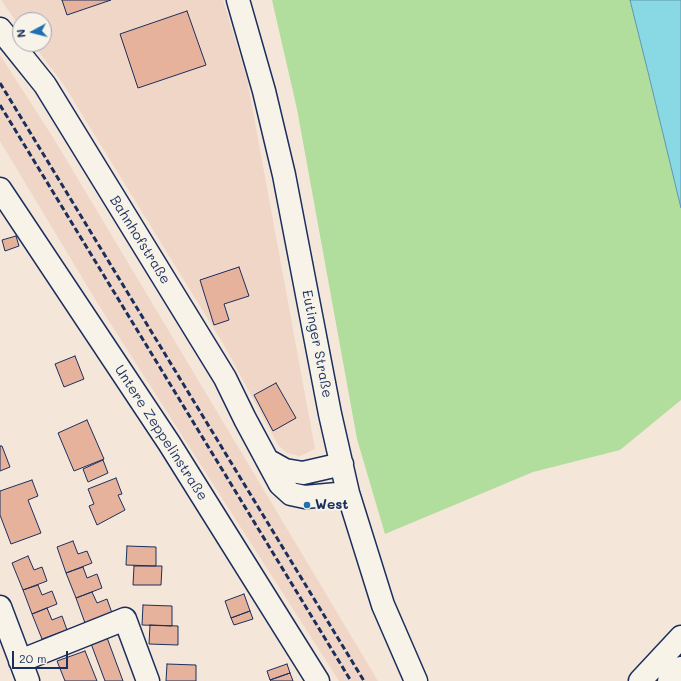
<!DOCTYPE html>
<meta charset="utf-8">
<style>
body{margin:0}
#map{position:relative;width:681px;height:681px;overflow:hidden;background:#f4e6d9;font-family:Mali,sans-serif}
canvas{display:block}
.north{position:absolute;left:12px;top:12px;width:40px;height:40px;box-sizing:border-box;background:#f7f3e8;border:1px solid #9fa5b1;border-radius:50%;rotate:263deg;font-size:11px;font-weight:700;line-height:16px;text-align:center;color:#1b2f5e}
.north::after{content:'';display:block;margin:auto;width:14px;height:18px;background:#1f6fb2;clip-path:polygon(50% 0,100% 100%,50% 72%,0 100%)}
.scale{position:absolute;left:12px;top:651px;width:56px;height:18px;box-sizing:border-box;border:2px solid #1b2f5e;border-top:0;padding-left:5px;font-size:12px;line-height:14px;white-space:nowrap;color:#1b2f5e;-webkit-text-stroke:3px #f7f3e8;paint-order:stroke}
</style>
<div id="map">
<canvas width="681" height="681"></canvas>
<div class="north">N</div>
<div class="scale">20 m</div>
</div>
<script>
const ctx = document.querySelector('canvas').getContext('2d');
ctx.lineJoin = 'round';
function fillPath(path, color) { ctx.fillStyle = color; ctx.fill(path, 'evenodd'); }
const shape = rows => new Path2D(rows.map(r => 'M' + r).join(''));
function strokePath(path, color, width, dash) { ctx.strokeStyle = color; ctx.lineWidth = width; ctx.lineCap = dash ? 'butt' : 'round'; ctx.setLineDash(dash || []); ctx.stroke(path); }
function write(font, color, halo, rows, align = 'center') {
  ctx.font = font + ' Mali,sans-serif'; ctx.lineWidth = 4; ctx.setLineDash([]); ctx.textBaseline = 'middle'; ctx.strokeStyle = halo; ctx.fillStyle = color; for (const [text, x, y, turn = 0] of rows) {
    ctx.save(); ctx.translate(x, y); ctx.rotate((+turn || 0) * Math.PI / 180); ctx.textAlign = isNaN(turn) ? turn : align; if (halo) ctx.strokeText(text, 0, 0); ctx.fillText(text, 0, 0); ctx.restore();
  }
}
const built = shape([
 [1,0,223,0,247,79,315,449,300,456,287,453,278,445,224,345,171,259,64,85,33,44,44,44,44,20,20,20,20,27],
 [0,55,54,139,378,681,339,681,98,304,0,141]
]);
const green = shape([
 [272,0,630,0,681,208,681,400,620,450,533,472,385,534,357,439,297,109]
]);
const water = shape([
 [630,0,681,0,681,208,648,72,630,0]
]);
const building = shape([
 [62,0,111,0,67,15,62,0],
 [187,11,206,65,138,88,120,34,187,11],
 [16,236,19,246,5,251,2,240,16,236],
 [239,267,249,296,224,304,229,320,214,325,200,280,239,267],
 [75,356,84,379,64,387,55,364,75,356],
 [276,383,296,418,273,431,254,395,276,383],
 [87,420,104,459,74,471,58,433,87,420],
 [0,446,2,446,10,467,0,471,0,446],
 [103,460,108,473,88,482,83,469,103,460],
 [116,478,122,494,118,495,125,510,97,525,89,506,94,504,88,489,116,478],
 [32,480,38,496,28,500,41,533,11,544,0,515,0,491,32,480],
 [73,541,78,554,87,551,92,563,66,573,57,547,73,541],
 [127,546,156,547,156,566,126,565,127,546],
 [28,556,34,570,42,567,47,581,23,590,12,563,28,556],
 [134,566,162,566,161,585,133,585,134,566],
 [83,567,87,578,97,574,102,588,76,598,66,573,83,567],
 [38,585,42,595,52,591,57,604,32,614,23,590,38,585],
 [92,592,97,603,107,599,112,613,85,623,76,598,92,592],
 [244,594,250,611,231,618,225,601,244,594],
 [143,605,172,606,172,626,142,625,143,605],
 [47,608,52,620,62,616,67,630,42,639,32,614,47,608],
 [250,611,253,619,234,625,231,618,250,611],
 [150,625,178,626,178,645,149,644,150,625],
 [106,635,123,681,105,681,90,641,106,635],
 [85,651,97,681,65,681,57,661,85,651],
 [167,664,196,665,196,681,166,681,167,664],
 [287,664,290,673,270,680,267,671,287,664],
 [290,673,293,681,271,681,270,680,290,673]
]);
const minor = shape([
 [238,0,264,91,284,175,330,414,348,493,383,605,416,681],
 [0,29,45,85,225,378,245,419,280,484,291,494,305,497,348,493],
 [0,189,169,443,318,681],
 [267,460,285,470,303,473,342,464],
 [0,607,28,681],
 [20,661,125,619,148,681]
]);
const highway = shape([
 [640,681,681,637],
 [669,681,681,668]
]);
const rail = shape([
 [0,83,364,681],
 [0,105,351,681]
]);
const markers = [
 [307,505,4,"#1f6fb2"]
];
const streetNames = [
 ["Bahnhofstraße",140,240,58],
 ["Eutinger Straße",317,344,79],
 ["Untere Zeppelinstraße",161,433,57]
];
const poiNames = [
 ["West",315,505]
];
fillPath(built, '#f0d6c6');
fillPath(green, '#b1de9d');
fillPath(water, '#89d9e5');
strokePath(water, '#5d95af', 1);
fillPath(building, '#e7b29b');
strokePath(building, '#1b2f5e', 1);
strokePath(minor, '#1b2f5e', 25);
strokePath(highway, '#1b2f5e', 25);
strokePath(minor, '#f7f3e8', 22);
strokePath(highway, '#f7f3e8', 22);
strokePath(rail, '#1b2f5e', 3, [6, 3]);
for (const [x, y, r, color] of markers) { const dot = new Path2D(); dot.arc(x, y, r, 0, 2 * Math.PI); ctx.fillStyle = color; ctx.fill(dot); strokePath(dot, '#f7f3e8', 1.5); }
write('14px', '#1b2f5e', '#f7f3e8', streetNames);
write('bold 14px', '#1b2f5e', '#f7f3e8', poiNames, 'left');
</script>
